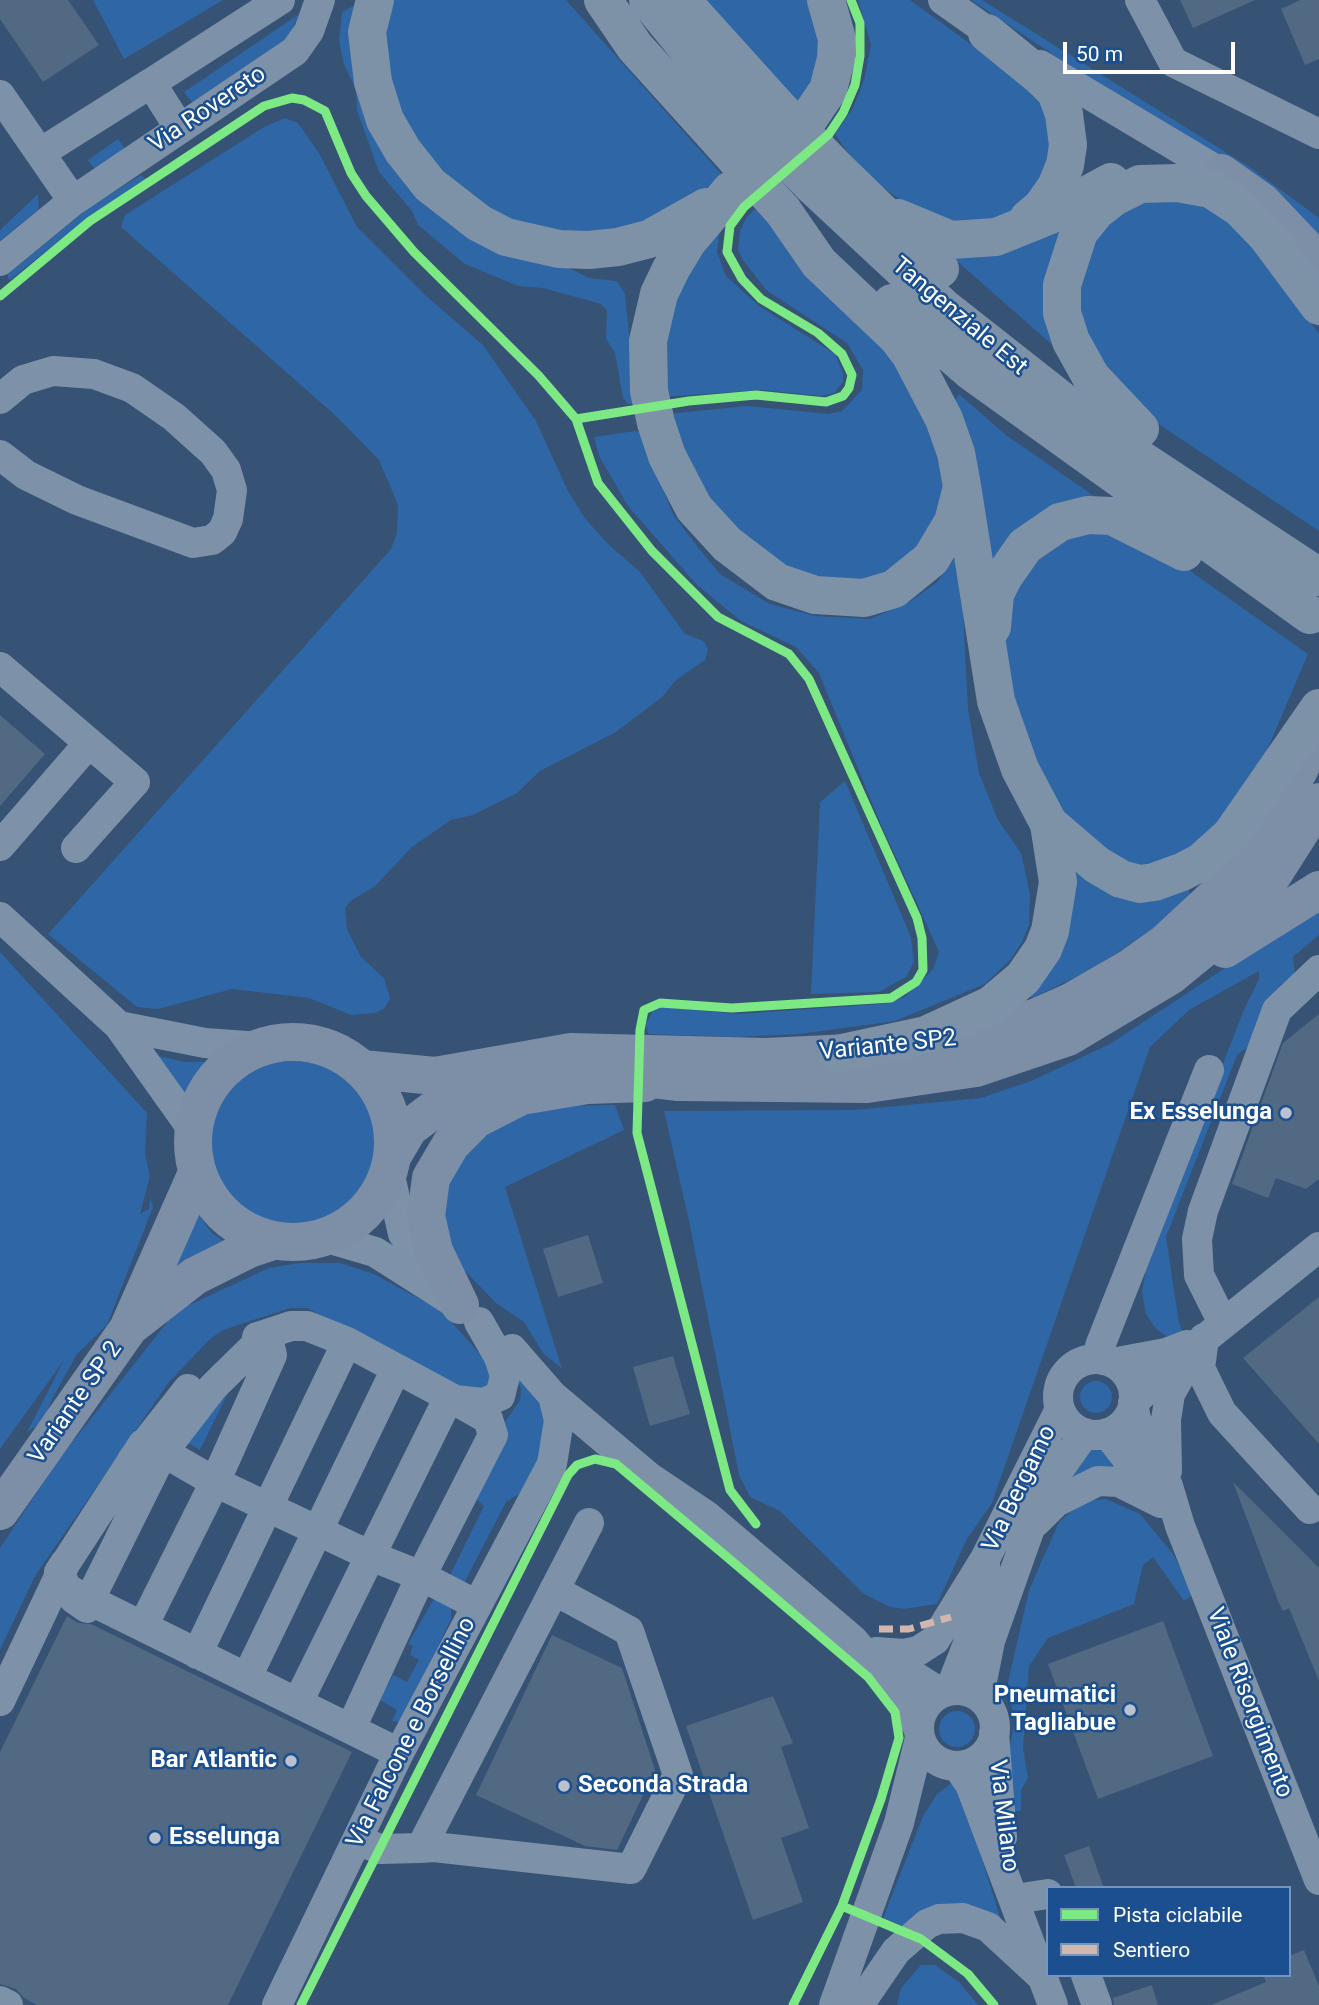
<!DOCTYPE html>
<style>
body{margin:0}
#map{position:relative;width:1319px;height:2005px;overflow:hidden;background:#365274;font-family:Roboto,sans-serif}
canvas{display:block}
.legend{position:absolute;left:1046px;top:1886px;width:245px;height:91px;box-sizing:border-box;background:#1b4f8f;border:2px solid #7695bc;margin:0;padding:9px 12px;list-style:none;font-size:21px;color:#fff}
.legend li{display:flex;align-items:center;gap:14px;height:35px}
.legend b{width:35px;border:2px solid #7695bc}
.scale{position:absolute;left:1063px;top:42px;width:172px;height:32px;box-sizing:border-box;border:4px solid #fff;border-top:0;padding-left:9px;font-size:21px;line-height:24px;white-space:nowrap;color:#fff;-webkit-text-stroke:5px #1b4f8f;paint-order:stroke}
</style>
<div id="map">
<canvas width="1319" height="2005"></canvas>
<ul class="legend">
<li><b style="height:9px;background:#7ce984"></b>Pista ciclabile</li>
<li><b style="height:9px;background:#d1b7ad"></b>Sentiero</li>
</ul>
<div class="scale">50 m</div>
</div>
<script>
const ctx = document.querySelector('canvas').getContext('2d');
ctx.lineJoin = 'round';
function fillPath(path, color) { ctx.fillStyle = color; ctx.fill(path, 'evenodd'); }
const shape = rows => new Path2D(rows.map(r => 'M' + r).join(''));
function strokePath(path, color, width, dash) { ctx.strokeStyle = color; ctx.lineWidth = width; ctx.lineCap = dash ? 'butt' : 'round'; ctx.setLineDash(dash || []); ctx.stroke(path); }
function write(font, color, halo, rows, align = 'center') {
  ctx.font = font + ' Roboto,sans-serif'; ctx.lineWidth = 5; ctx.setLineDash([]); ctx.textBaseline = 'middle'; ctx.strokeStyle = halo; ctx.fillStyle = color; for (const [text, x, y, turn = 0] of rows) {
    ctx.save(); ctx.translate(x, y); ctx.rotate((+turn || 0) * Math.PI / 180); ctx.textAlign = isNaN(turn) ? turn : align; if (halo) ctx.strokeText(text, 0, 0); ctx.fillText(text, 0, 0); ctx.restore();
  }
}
const green = shape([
 [93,0,223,0,124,59],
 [386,0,566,0,724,177,677,211,616,237,509,227,438,178,383,79],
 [701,0,812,0,825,40,801,108],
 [858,0,910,0,1012,74,1042,105,1053,132,1051,176,1013,215,986,223,956,222,907,205,869,177,851,157,835,134,853,108,864,80,871,45],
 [971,0,982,0,1251,168,1319,218,1319,244,1096,83],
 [355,5,415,186,426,206,462,233,555,261,589,278,617,281,625,294,636,404,628,404,623,398,615,353,606,339,607,310,601,304,543,288,518,286,465,264,418,225,412,211,379,172,357,110,356,89,344,65,339,41,342,12],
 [299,14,289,37,194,105,184,92],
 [285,118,298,123,319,153,357,227,425,295,483,345,536,421,567,489,584,517,607,543,640,572,685,634,704,641,708,650,705,660,676,680,662,697,616,732,540,771,517,793,473,815,451,820,412,847,374,887,352,900,345,908,347,929,361,957,384,978,390,998,385,1008,375,1013,351,1015,309,998,232,989,158,1009,137,1007,48,934,391,549,397,533,398,505,379,460,335,415,121,227,125,215,264,127],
 [118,139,126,150,96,171,88,160],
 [141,175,146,179,88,218,10,280,8,278,8,274,90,207],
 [38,194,39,209,0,241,0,230],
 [1144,200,1205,204,1230,220,1287,288,1319,334,1319,531,1151,419,1103,368,1078,310,1083,263,1107,223],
 [755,209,886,339,948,457,936,530,876,584,797,577,720,519,666,414,748,406,828,414,842,411,862,390,863,370,847,343,766,290,743,260,738,250,740,231,746,218],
 [1064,219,1058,350,950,255],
 [720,230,717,252,726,276,759,306,835,354,843,373,843,382,834,393,821,396,762,390,660,397,671,298],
 [959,394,1006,435,1094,496,993,578,953,403],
 [635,431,646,433,655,470,674,516,705,556,720,574,770,604,816,616,870,619,911,601,937,582,960,551,968,709,979,773,998,820,1021,853,1030,894,1029,925,1022,942,1010,960,985,984,895,1021,799,1034,736,1037,648,1034,646,1024,653,1010,661,1007,737,1014,881,1004,905,997,933,969,939,952,879,820,819,673,796,647,741,621,697,585,628,506,599,456,594,437],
 [1081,527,1159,549,1308,654,1257,774,1210,845,1133,868,1073,833,1001,700,1002,623,1027,561],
 [845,781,911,937,914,962,906,977,879,992,811,994,820,802],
 [1068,857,1188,889,1190,894,1152,929,1117,953,1084,973,1032,998,1029,996],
 [1319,906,1319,935,1293,957,1295,977,1254,1043,1237,1055,1166,1237,1179,1323,1184,1335,1168,1337,1156,1329,1146,1314,1142,1292,1148,1257,1243,1012,1259,979,1259,971,1189,1010,1150,1047,992,1503,967,1539,937,1604,904,1609,890,1607,864,1594,780,1511,750,1497,739,1475,689,1221,664,1111,854,1110,981,1098,1031,1081,1110,1044],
 [0,952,147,1113,145,1154,150,1176,140,1214,149,1209,150,1197,153,1207,107,1325,77,1354,52,1399,44,1421,27,1432,64,1360,0,1449],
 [154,1055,185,1062,210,1062,184,1097],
 '210 1144a83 83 0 1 1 166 0a83 83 0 1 1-166 0Z',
 [615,1105,624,1130,505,1187,562,1369,543,1353,524,1322,496,1303,464,1270,444,1233,443,1194,467,1151,507,1118,555,1106],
 [198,1214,212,1233,229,1245,166,1284],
 [300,1263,340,1263,374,1274,442,1311,486,1361,492,1372,488,1390,457,1389,307,1308,290,1308,223,1330,210,1339,169,1382,35,1576,0,1650,0,1548,59,1459,176,1311,269,1268],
 [513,1371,547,1408,544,1450,519,1494,506,1502,463,1585,445,1585,484,1506,475,1498,501,1428,520,1400,521,1389],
 '1080 1397a16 16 0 1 1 32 0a16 16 0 1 1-32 0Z',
 [232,1385,200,1450,184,1441],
 [1090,1449,1104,1451,1126,1476,1064,1491,1074,1469],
 [1106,1499,1140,1514,1173,1554,1194,1594,1184,1601,1153,1557,1143,1565,1134,1604,1048,1638,1029,1666,1023,1749,1028,1778,1021,1790,1021,1811,1014,1811,1009,1752,1015,1717,1006,1691,1029,1590,1059,1522,1075,1508,1094,1500],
 [435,1597,451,1606,451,1619,407,1714,400,1722,392,1721,397,1710,380,1700,393,1675,407,1682,419,1660,410,1655,413,1646,408,1644],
 '939 1729a18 18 0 1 1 36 0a18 18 0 1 1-36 0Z',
 [952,1783,962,1796,1002,1923,906,1927,883,1918,923,1816,937,1794],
 [921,1965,935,1965,959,1982,978,2005,897,2005,901,1988]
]);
const building = shape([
 [0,0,68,0,99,45,43,82,0,19],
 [1180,0,1255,0,1193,28],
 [1300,0,1319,0,1319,59,1305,65,1281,9],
 [0,715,45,754,0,806],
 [1319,1014,1319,1179,1306,1189,1276,1178,1268,1198,1232,1184,1283,1043],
 [588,1235,603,1283,558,1297,543,1249],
 [1319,1297,1319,1444,1243,1358],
 [673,1356,690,1414,650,1426,633,1367],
 [1233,1482,1319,1568,1319,1681,1289,1608,1283,1611,1278,1601],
 [67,1616,78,1623,91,1624,352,1752,228,2005,37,2005,24,1998,16,1989,0,1984,0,1752],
 [1163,1621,1213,1756,1098,1799,1048,1664],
 [552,1635,622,1668,655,1770,617,1850,585,1846,476,1795],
 [773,1696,793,1743,781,1747,809,1828,781,1838,803,1902,753,1920,686,1726],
 [1089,1846,1104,1888,1076,1888,1064,1855],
 [1304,1950,1319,1986,1319,2005,1211,2005,1266,1982,1263,1975,1289,1975,1289,1956],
 [1152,1985,1158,2005,1114,2005,1113,1998]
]);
const minor = shape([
 [943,0,1004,43],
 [1140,0,1173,62,1319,134],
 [1040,65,1221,173],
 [0,95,73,201],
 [180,129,151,83,280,0],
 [40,153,151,83],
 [0,261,73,201,295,51,309,31,320,0],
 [0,399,23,380,53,371,94,374,132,388,174,417,213,452,226,470,232,490,228,519,222,532,212,540,193,543,77,500,26,475,0,455],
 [0,667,135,782,76,848],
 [0,846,89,743],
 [0,917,119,1026,193,1130],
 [119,1026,205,1043,261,1047],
 [389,1171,403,1234,439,1281],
 [324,1237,375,1252,463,1308],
 [1319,1247,1172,1365,1133,1403,1136,1419,1168,1486,1180,1526,1319,1880],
 [1223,1323,1199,1275,1197,1239,1203,1211,1277,1010,1319,970],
 [1204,1338,1200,1368,1222,1413,1310,1509],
 [512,1349,553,1396,649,1477,707,1516,853,1640,901,1696,918,1728],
 '1058 1397a38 38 0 1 1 76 0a38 38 0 1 1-76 0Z',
 [1102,1360,1100,1346,1209,1070],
 [1112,1363,1166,1353,1187,1345],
 [1107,1433,1156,1496],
 [132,1460,188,1389],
 [1167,1471,1166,1420,1170,1394,1188,1362],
 [1036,1522,1056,1502,1098,1481,1119,1482,1161,1503],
 [65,1563,59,1572,67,1589,74,1599,87,1608],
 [71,1591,399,1753],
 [90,1599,163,1452,215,1482,371,1556,421,1576,477,1605],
 [143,1626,215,1482,272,1355,267,1334,257,1337],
 [876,1652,904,1654,918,1651,935,1640,985,1559],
 [197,1654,347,1342],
 [879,1654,941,1693],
 [247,1677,396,1369],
 '919 1728a38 38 0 1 1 76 0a38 38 0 1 1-76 0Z',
 [950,1690,986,1597,985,1559,1060,1409],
 [979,1696,990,1641,1029,1531,1048,1485,1085,1433],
 [0,1701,65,1564,143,1444,163,1452,213,1387,267,1334,291,1326,307,1326,347,1342,455,1400,483,1403,500,1396,505,1376,499,1357,479,1322],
 [298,1702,449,1397],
 [351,1728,421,1576,493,1435,488,1419,458,1402],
 [994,1733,1002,1837],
 [957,1766,970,1784,1053,2005],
 [357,1840,380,1849,420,1848,423,1844,589,1523],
 [420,1848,434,1847,631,1869,678,1775,629,1631,554,1590],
 [1015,1899,1048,1894],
 [1086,1975,1097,2005],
 [0,2001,8,2005],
 [277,2005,399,1753,552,1464,559,1420,553,1396],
 [834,2005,899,1823,920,1738],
 [859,2005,896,1951,927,1924,939,1919,963,1918,988,1927,1040,1975]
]);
const major = shape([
 [1221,173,1262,202,1319,262],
 [1225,949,1319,890],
 '193 1142a100 100 0 1 1 200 0a100 100 0 1 1-200 0Z',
 [362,1069,435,1076,571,1052,766,1057,891,1051,969,1038,1037,1017,1071,1002,1130,968,1165,943,1219,893,1261,838,1299,770,1317,729],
 [618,1075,679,1082,867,1084,976,1068,1068,1037,1170,976,1226,930,1272,876,1319,802],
 [392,1157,409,1128,433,1110,475,1090,500,1083],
 [460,1305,434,1251,426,1216,431,1178,451,1144,476,1119,521,1096,587,1085,645,1083],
 [132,1325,195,1276,249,1249,273,1241],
 [0,1511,128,1329,197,1173]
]);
const highway = shape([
 [375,0,367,32,373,82,385,120,403,151,430,185,479,223,506,237,559,249,589,250,618,247,649,239,706,207],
 [603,0,635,47,737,160],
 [648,0,714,81,764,135],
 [681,0,784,114],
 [987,33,1041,77,1056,92,1064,114,1068,145,1065,165,1056,187,1042,207,1028,219],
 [809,118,828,90,836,59,837,39,826,0],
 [832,164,940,269],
 [811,184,944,308,1113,441,1319,577],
 [731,190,688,241,671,269,659,294,648,341,649,391,656,423,667,456,694,508,727,544,777,582,815,595,864,598,894,589,931,559,953,522,961,491],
 [783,211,819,263,897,337,910,354,944,419,956,453,962,486,996,701,1020,769,1049,824,1058,882,1050,931,1043,949,1023,978,991,1005,926,1035,837,1054],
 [898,218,951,240,996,237,1048,216,1111,182],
 [892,303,972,372,1310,615],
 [1140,429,1091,377,1071,341,1062,313,1062,285,1079,232,1096,211,1114,197,1140,184,1177,183,1211,189,1240,208,1266,235,1319,306],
 [992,627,995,594,1004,576,1025,546,1060,522,1088,515,1112,516,1184,552],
 [1049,824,1097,865,1121,879,1140,884,1154,882,1182,872,1201,862,1231,835,1319,708]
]);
const highwayBridge = shape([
 [784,114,832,164],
 [764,135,811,184],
 [737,160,783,211]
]);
const quiet = shape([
 [879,1629,909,1629,951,1617]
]);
const cycleway = shape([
 [0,296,90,221,264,106,292,98,304,100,325,111,351,173,366,196,414,252,539,376,576,419],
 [756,1524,730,1490,637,1133,640,1030,644,1010,660,1003,732,1008,891,998,916,982,923,970,922,938,917,918,809,679,789,654,718,617,652,551,598,483,576,419,689,401,756,395,826,402,843,396,849,388,852,375,842,354,818,333,761,299,742,279,727,252,730,226,744,207,829,134,843,113,855,85,860,56,860,23,851,0],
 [842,1906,921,1939,968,1974,994,2005],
 [301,2005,568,1475,577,1465,595,1459,616,1464,727,1557,868,1677,895,1712,899,1738,881,1799,842,1906,793,2005]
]);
const markers = [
 [1286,1113,7,"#b9c2ce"],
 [1130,1710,7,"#b9c2ce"],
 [291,1761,7,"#b9c2ce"],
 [564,1786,7,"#b9c2ce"],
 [155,1838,7,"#b9c2ce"]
];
const streetNames = [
 ["Via Rovereto",208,110,-34],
 ["Tangenziale Est",959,317,40],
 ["Variante SP2",888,1046,-6],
 ["Variante SP 2",76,1403,-55],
 ["Via Bergamo",1020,1489,-64],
 ["Viale Risorgimento",1249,1703,69],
 ["Via Falcone e Borsellino",412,1733,-63],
 ["Via Milano",1003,1816,83]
];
const poiNames = [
 ["Ex Esselunga",1272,1113],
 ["Pneumatici",1116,1696],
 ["Tagliabue",1116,1724],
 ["Bar Atlantic",277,1761],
 ["Seconda Strada",578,1786,"left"],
 ["Esselunga",169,1838,"left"]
];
fillPath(green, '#2f66a5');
fillPath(building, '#526984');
strokePath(minor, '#7d92a8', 30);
strokePath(major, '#7d8ea7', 38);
strokePath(highway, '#7e92a7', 38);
strokePath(highwayBridge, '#7e92a7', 38);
strokePath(quiet, '#d1b7ad', 7, [14, 7]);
strokePath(cycleway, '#7ce984', 9);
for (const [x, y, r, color] of markers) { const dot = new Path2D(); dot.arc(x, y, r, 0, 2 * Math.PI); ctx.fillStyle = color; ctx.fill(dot); strokePath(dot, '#1b4f8f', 2.5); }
write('24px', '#fff', '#1b4f8f', streetNames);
write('bold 24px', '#fff', '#1b4f8f', poiNames, 'right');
</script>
